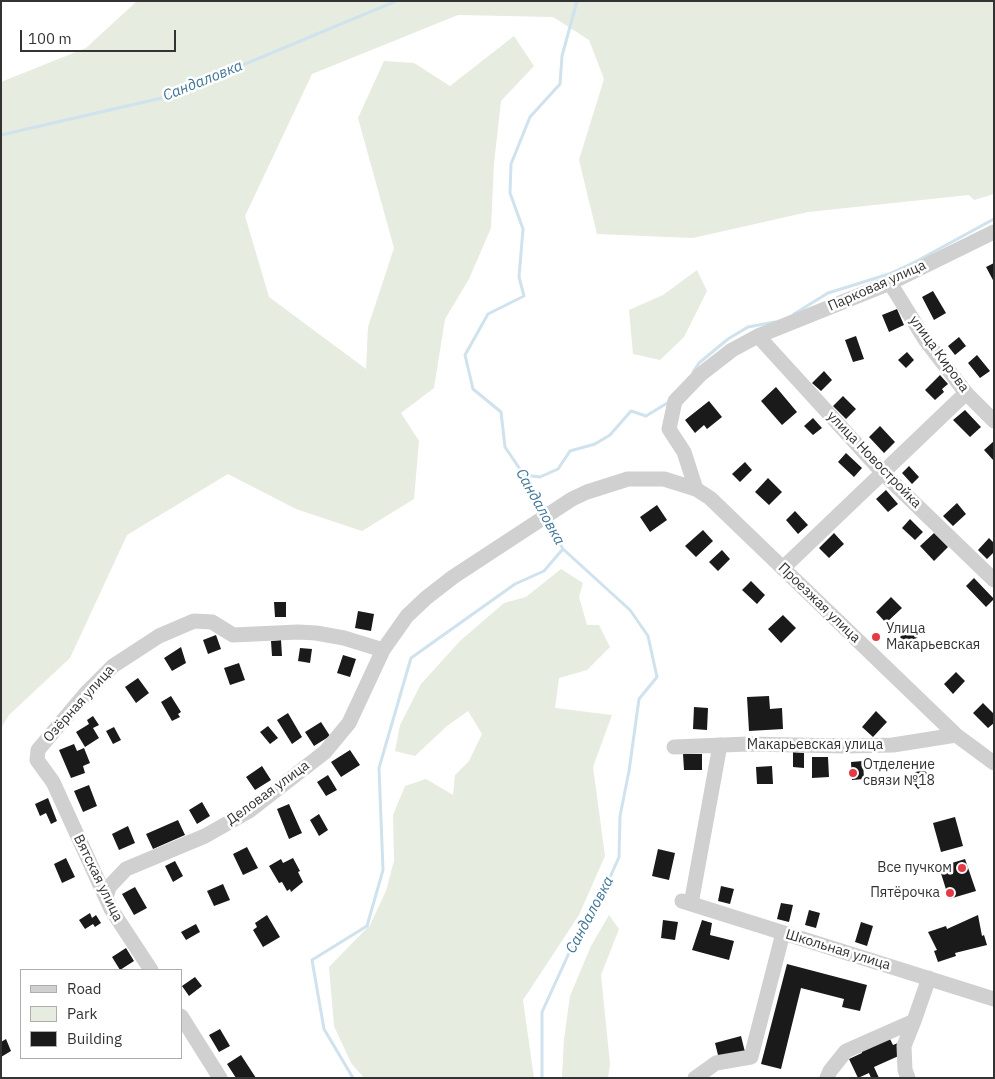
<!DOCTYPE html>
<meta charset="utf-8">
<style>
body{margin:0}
#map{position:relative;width:995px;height:1079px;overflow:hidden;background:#fff;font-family:"IBM Plex Sans",sans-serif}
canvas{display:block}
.frame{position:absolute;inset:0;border:2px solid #333;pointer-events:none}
.legend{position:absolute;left:20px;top:969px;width:162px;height:90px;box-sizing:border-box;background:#fff;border:1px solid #adadad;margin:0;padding:6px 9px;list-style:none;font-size:15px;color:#333}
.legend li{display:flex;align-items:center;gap:10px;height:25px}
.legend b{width:25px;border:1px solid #adadad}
.scale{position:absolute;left:20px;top:30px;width:156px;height:22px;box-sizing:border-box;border:2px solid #333;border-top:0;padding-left:6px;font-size:15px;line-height:18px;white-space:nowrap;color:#333;-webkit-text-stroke:4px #fff;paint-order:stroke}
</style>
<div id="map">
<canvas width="995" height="1079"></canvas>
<div class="frame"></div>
<ul class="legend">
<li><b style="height:6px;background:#d0d0d0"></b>Road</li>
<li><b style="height:14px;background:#e6ecdf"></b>Park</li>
<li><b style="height:14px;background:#1a1a1a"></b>Building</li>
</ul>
<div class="scale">100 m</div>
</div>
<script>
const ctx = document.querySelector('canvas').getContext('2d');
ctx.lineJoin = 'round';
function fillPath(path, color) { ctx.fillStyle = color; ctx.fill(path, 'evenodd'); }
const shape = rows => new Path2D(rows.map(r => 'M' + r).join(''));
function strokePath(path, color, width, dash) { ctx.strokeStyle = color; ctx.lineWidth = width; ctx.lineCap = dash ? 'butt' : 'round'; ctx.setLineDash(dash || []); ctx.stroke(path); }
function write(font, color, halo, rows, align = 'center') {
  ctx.font = font + ' "IBM Plex Sans",sans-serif'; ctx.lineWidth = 5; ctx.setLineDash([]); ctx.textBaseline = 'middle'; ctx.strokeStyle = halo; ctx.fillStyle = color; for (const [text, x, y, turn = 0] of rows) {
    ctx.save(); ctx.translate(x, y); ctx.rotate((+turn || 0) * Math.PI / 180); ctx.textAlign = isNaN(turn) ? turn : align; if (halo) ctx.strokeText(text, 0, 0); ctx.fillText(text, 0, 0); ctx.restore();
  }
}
const green = shape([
 [137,1,994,1,994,194,974,200,969,195,808,212,693,238,597,234,579,160,604,79,589,40,553,17,458,15,312,74,245,216,269,297,366,369,368,327,394,248,358,118,384,61,414,63,450,86,514,36,534,66,501,101,494,163,491,228,469,279,445,319,434,388,401,413,419,441,414,499,362,531,296,509,228,474,127,535,70,658,9,715,1,728,1,82,86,48],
 [697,270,707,291,684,337,660,360,633,354,629,310,663,295],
 [561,569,583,583,579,597,587,625,599,625,610,647,587,670,559,678,555,708,612,715,593,767,605,856,579,915,523,1000,534,1078,364,1078,351,1063,334,1026,329,967,370,925,386,891,394,861,393,815,405,786,426,779,453,795,455,775,469,761,482,734,468,711,447,726,415,756,395,751,400,725,421,684,460,641,504,603,526,597],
 [609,915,619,929,601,975,610,1064,608,1078,562,1078,564,1039,570,996,591,946]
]);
const stream = shape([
 [1,135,166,97,396,1],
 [794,314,828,293,889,274,915,262,994,219],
 [693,372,699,363,728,339,748,327,775,322],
 [524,475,540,477,558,469,570,451,595,444,610,435,631,411,646,416,669,402],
 [543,513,524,475,505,447,501,412,473,389,465,355,488,314,524,296,519,277,523,229,510,193,511,164,530,117,560,84,562,56,577,1],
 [353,1078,324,1029,312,960,367,926,383,870,379,768,411,658,515,584,544,571,562,550],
 [542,1078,542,1012,569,953,599,902,619,857,620,816,629,771,639,699,657,677,648,636,630,610,563,549,547,521]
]);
const building = shape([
 [994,263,994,282,986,267],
 [933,291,946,313,934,320,922,297],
 [897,309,904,325,889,332,882,315],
 [856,336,864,359,853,362,845,340],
 [959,337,966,346,955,355,948,346],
 [907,352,914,360,906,368,898,360],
 [977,355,990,371,980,378,968,363],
 [824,371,832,380,821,391,812,383],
 [940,375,948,384,942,389,944,392,935,400,925,390],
 [776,387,797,412,782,425,761,401],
 [843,396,856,409,846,419,833,406],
 [709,401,722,417,707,429,704,425,695,433,685,420],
 [965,410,981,427,970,437,953,420],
 [813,418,822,428,813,435,804,426],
 [880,426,895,442,884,453,869,437],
 [994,441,994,461,984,450],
 [846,453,862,468,854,477,838,462],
 [745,462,752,470,740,482,732,474],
 [909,466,919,477,912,484,902,473],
 [768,478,782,492,769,505,755,492],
 [886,490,898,504,888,512,876,499],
 [957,503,966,514,953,526,943,516],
 [657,505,667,520,650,532,640,517],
 [795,511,808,525,798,534,786,520],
 [910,519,923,532,915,540,902,528],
 [703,530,713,541,696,557,685,546],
 [834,533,844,544,829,558,819,548],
 [934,533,948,547,934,561,920,546],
 [989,538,994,543,994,552,987,559,978,550],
 [722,550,730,559,718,571,709,562],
 [974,578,994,599,986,607,966,586],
 [751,581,765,595,757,604,742,590],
 [891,597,902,608,886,623,876,612],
 [274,602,286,602,286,617,275,617],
 [358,611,374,614,371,631,355,628],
 [783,615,796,628,781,643,768,629],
 [913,625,921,634,908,646,900,637],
 [216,635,221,649,208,654,203,640],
 [281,640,282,656,272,656,271,641],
 [181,647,186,663,172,671,164,658],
 [300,648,312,649,310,663,298,661],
 [343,655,356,659,350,677,337,673],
 [239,663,245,680,230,685,224,668],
 [956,672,965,681,953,694,944,684],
 [138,678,149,693,136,703,125,687],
 [171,696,181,712,178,714,180,717,172,721,161,702],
 [769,696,770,709,782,708,783,729,749,731,747,697],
 [983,703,994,714,994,723,988,728,973,713],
 [694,707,708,708,707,730,693,729],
 [876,711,887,722,873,737,862,727],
 [288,713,302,737,292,744,277,720],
 [93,716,99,725,93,728,99,738,85,747,76,732,89,724,87,720],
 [321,722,330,736,314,746,305,732],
 [268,726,278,738,270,744,260,732],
 [114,727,121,740,113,744,106,731],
 [74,744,77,751,84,748,90,763,83,766,85,773,71,778,59,750],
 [350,750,360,765,341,777,331,762],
 [793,752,804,753,804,768,793,767],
 [683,754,702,754,702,770,684,770],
 [812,757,828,757,829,777,812,778],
 [863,761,864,779,852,780,851,762],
 [262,766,271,780,255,790,246,777],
 [772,766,773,784,757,784,756,767],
 [923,767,931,780,918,789,909,777],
 [328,775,337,790,326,796,317,782],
 [89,785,97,806,83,812,74,791],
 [48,798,57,821,51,824,46,813,40,816,35,804],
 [202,802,210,816,197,824,189,810],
 [289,804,302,833,289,839,277,809],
 [319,814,328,830,319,836,310,820],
 [955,817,963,846,941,852,933,823],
 [178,820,185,835,153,849,146,834],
 [128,826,135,843,119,850,112,834],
 [247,847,258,868,243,875,233,854],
 [658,849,675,853,669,880,652,876],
 [66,858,75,877,62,883,54,864],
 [293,858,300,871,298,872,303,882,291,892,290,889,287,891,282,882,279,883,269,866,281,859,283,863],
 [965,859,976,891,949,899,939,867],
 [175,861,183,876,173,882,165,866],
 [223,884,230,900,214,906,207,891],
 [721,886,734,889,730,904,718,901],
 [135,887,147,908,134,915,122,894],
 [781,903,793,905,789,922,777,919],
 [809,910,820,913,816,928,805,925],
 [90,913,92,918,96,915,101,923,95,927,93,924,85,929,79,920],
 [267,915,280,937,263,947,253,930,257,927,255,923],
 [978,915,982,936,984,935,987,945,955,953,956,956,938,962,934,951,937,950,928,932,946,926,947,929],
 [663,920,678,922,675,940,661,938],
 [702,920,712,923,710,935,734,941,729,960,692,950],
 [861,922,873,926,867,946,855,942],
 [196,924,200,932,186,940,181,932],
 [126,948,134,961,120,970,112,957],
 [787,964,867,985,860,1011,842,1007,844,999,801,988,781,1069,761,1064],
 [195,977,202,986,189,996,182,986],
 [220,1029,230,1046,219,1052,209,1035],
 [741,1036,745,1052,719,1059,715,1043],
 [889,1037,893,1045,898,1043,903,1054,874,1067,879,1078,871,1078,869,1073,858,1078,849,1059,862,1053,861,1050],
 [6,1039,11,1051,1,1057,1,1042],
 [241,1055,256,1078,236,1078,227,1064]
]);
const minor = shape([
 [890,283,926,341,966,393,994,421],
 [758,336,883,473,994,580],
 [696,489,684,452,669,429,675,401,701,374,732,350,758,336,890,283,994,232],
 [783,568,966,393],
 [674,747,748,744,844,746,893,745,956,735],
 [106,898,109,887,126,869,205,836,249,811,325,752,349,723,383,650,407,616,426,598,453,577,572,499,587,492,628,479,664,479,696,489,710,498,956,735,994,763],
 [682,901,994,999],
 [691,904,720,745],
 [151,970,111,909,53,782,37,760,38,750,86,693,113,666,159,636,194,621,212,622,233,635,298,632,316,633,344,638,383,650],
 [181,1016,220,1078],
 [695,1078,716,1063,751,1057,783,933],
 [827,1078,830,1071,846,1051,914,1021,929,978],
 [908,1078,905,1070,904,1046,914,1021]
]);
const markers = [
 [876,637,5,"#e63946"],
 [853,773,5,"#e63946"],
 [962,868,5,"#e63946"],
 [950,893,5,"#e63946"]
];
const streetNames = [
 ["Парковая улица",877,286,-24],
 ["улица Кирова",939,354,54],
 ["улица Новостройка",874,460,46],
 ["Проезжая улица",819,603,44],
 ["Озёрная улица",79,704,-48],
 ["Макарьевская улица",815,745],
 ["Деловая улица",268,793,-36],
 ["Вятская улица",98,878,64],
 ["Школьная улица",838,950,17]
];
const poiNames = [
 ["Улица",886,629],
 ["Макарьевская",886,645],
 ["Отделение",863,765],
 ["связи №18",863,781],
 ["Все пучком",952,868,"right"],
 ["Пятёрочка",940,893,"right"]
];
const waterNames = [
 ["Сандаловка",203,81,-22],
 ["Сандаловка",540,507,61],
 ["Сандаловка",590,915,-62]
];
fillPath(green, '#e6ecdf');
strokePath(stream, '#cfe2ee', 3);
fillPath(building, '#1a1a1a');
strokePath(minor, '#d0d0d0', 15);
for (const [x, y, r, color] of markers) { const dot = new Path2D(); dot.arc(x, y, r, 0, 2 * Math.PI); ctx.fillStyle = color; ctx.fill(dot); strokePath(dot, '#fff', 2); }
write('14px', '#333', '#fff', streetNames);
write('14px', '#333', '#fff', poiNames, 'left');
write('italic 15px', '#3f7597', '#fff', waterNames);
</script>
